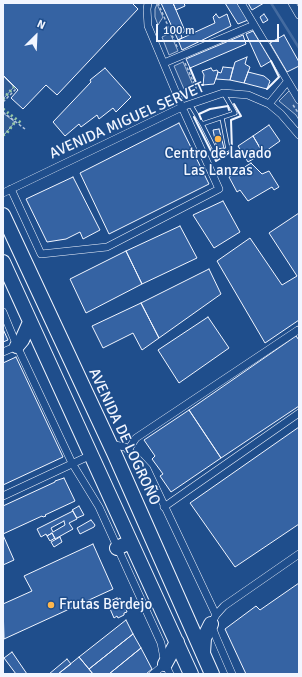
<!DOCTYPE html>
<meta charset="utf-8">
<style>
body{margin:0}
#map{position:relative;width:302px;height:677px;overflow:hidden;background:#1f4e8c;font-family:Signika,sans-serif}
canvas{display:block}
.frame{position:absolute;inset:0;border:4px solid #f2f6ff;pointer-events:none}
.north{position:absolute;left:16px;top:16px;width:40px;height:40px;-webkit-text-stroke:3px #1f4e8c;paint-order:stroke;rotate:24deg;font-size:11px;font-weight:700;line-height:16px;text-align:center;color:#f2f6ff}
.north::after{content:'';display:block;margin:auto;width:14px;height:18px;background:#f2f6ff;clip-path:polygon(50% 0,100% 100%,50% 72%,0 100%)}
.scale{position:absolute;left:156px;top:24px;width:123px;height:18px;box-sizing:border-box;border:2px solid #f2f6ff;border-top:0;padding-left:5px;font-size:12px;line-height:14px;white-space:nowrap;color:#f2f6ff;-webkit-text-stroke:3px #1f4e8c;paint-order:stroke}
</style>
<div id="map">
<canvas width="302" height="677"></canvas>
<div class="frame"></div>
<div class="north">N</div>
<div class="scale">100 m</div>
</div>
<script>
const ctx = document.querySelector('canvas').getContext('2d');
ctx.lineJoin = 'round';
function fillPath(path, color) { ctx.fillStyle = color; ctx.fill(path, 'evenodd'); }
const shape = rows => new Path2D(rows.map(r => 'M' + r).join(''));
function strokePath(path, color, width, dash) { ctx.strokeStyle = color; ctx.lineWidth = width; ctx.lineCap = dash ? 'butt' : 'round'; ctx.setLineDash(dash || []); ctx.stroke(path); }
function write(font, color, halo, rows, align = 'center') {
  ctx.font = font + ' Signika,sans-serif'; ctx.lineWidth = 3; ctx.setLineDash([]); ctx.textBaseline = 'middle'; ctx.strokeStyle = halo; ctx.fillStyle = color; for (const [text, x, y, turn = 0] of rows) {
    ctx.save(); ctx.translate(x, y); ctx.rotate((+turn || 0) * Math.PI / 180); ctx.textAlign = isNaN(turn) ? turn : align; if (halo) ctx.strokeText(text, 0, 0); ctx.fillText(text, 0, 0); ctx.restore();
  }
}
const green = shape([
 [157,4,163,17,158,25,155,17,155,9,157,4],
 [170,33,178,51,169,55,162,37,170,33],
 [183,62,193,85,184,89,174,66,183,62],
 [3,76,14,87,3,99,3,76],
 [290,90,299,103,299,120,296,115,279,101,290,90],
 [3,113,15,122,4,135,3,135,3,113]
]);
const stream = shape([
 [271,3,299,48]
]);
const building = shape([
 [3,3,132,3,138,9,57,95,46,85,23,109,11,98,18,90,3,75,3,3],
 [161,3,173,3,185,31,181,34,182,38,178,40,161,3],
 [173,3,184,3,185,6,176,10,173,3],
 [225,3,237,3,248,20,238,24,225,3],
 [248,3,264,3,252,10,248,3],
 [216,14,219,18,227,14,231,26,182,50,178,40,215,23,213,17,216,14],
 [264,14,268,20,263,23,260,17,264,14],
 [253,31,271,61,261,67,246,34,253,31],
 [243,35,246,44,190,68,186,59,243,35],
 [284,35,299,62,299,66,287,72,270,43,284,35],
 [247,57,245,64,250,67,244,83,230,80,235,62,247,57],
 [223,67,233,68,230,80,216,79,218,72,221,73,223,67],
 [105,68,131,97,116,112,113,108,99,119,97,115,81,127,79,124,65,136,53,122,91,82,90,80,105,68],
 [211,68,213,71,217,70,218,72,214,84,203,85,204,75,202,71,211,68],
 [248,72,264,76,270,81,267,89,244,83,248,72],
 [179,123,209,184,109,234,80,173,179,123],
 [269,125,280,141,263,153,253,136,269,125],
 [219,129,224,148,217,149,213,130,219,129],
 [253,136,263,153,248,162,238,146,253,136],
 [251,163,262,174,269,171,279,187,274,190,272,187,248,201,240,190,237,192,229,177,251,163],
 [73,177,100,230,83,239,80,232,66,239,47,242,26,199,73,177],
 [223,201,240,232,214,248,193,215,223,201],
 [299,213,299,320,265,343,217,261,250,238,282,285,297,276,269,233,299,213],
 [180,226,197,258,142,284,126,251,180,226],
 [126,251,142,284,86,313,70,279,126,251],
 [209,269,221,294,159,338,141,303,209,269],
 [141,303,159,338,142,350,133,333,103,348,92,326,141,303],
 [208,317,229,348,179,383,158,350,208,317],
 [3,329,8,340,3,342,3,329],
 [296,336,299,340,299,406,221,458,189,410,296,336],
 [16,357,63,457,3,485,3,363,16,357],
 [189,410,221,458,171,492,160,476,163,474,152,459,155,456,144,440,189,410],
 [299,427,299,524,235,567,190,503,299,427],
 [64,478,75,501,45,515,46,516,43,517,42,516,3,534,3,506,55,482,55,481,64,478],
 [79,506,84,515,77,518,72,510,79,506],
 [73,511,77,519,69,523,73,529,55,539,52,533,47,536,46,534,41,537,37,529,73,511],
 [64,521,65,525,53,532,51,528,64,521],
 [91,520,95,525,94,527,80,534,77,528,91,520],
 [52,533,55,538,50,541,47,536,52,533],
 [3,535,14,560,3,565,3,535],
 [60,537,62,542,54,547,51,542,60,537],
 [93,544,113,589,4,639,3,604,32,591,24,576,93,544],
 [299,583,299,674,246,674,225,629,256,606,260,610,299,583],
 [117,598,117,600,120,598,122,603,124,602,127,612,124,613,124,615,118,618,117,616,114,618,108,604,111,603,110,601,117,598],
 [126,620,133,634,89,669,79,657,126,620],
 [133,634,141,648,109,674,93,674,89,669,133,634],
 [141,648,152,669,146,674,109,674,141,648],
 [12,652,27,674,16,674,4,658,12,652],
 [79,657,93,674,58,674,79,657],
 [67,659,71,664,58,674,49,674,67,659]
]);
const path = shape([
 [158,3,178,49],
 [185,63,197,90],
 [3,102,16,89],
 [293,105,299,114],
 [3,112,25,129]
]);
const lane = shape([
 [190,104,202,124,235,113,224,94],
 [202,124,217,154,228,149,222,118]
]);
const street = shape([
 [241,3,299,100],
 [292,3,299,15],
 [164,63,254,25],
 [269,104,287,82],
 [11,189,41,254,107,247,219,189,182,107,148,26,147,9,148,3],
 [3,193,182,107,223,93,248,95,269,104,281,114,299,135],
 [3,312,17,346,72,463,99,507,161,643,165,664,170,674],
 [3,352,17,346],
 [110,444,125,447,134,455,147,469,216,615],
 [128,450,136,438,298,330,299,331],
 [3,496,91,455],
 [164,507,299,413],
 [153,674,165,664],
 [232,674,216,637,211,624,216,615,224,606,299,554]
]);
const highway = shape([
 [3,215,115,455,212,674],
 [3,262,191,674],
 [17,346,22,340,30,322],
 [117,548,130,542],
 [203,653,204,638,211,624],
 [165,664,177,642]
]);
const hedge = shape([
 [3,99,14,87],
 [3,109,21,123],
 [3,135,6,134,15,122]
]);
const wall = shape([
 [190,68,197,85,203,85],
 [267,89,279,77,271,61],
 [194,117,216,161,232,151,231,120,241,116,234,104],
 [201,119,199,114,210,109,228,106,229,110]
]);
const markers = [
 [218,139,4,"#ffb74d"],
 [51,605,4,"#ffb74d"]
];
const streetNames = [
 ["AVENIDA MIGUEL SERVET",127,121,-24],
 ["AVENIDA DE LOGROÑO",124,437,65]
];
const poiNames = [
 ["Centro de lavado",218,154],
 ["Las Lanzas",218,171],
 ["Frutas Berdejo",59,605,"left"]
];
fillPath(green, '#305b95');
strokePath(green, '#a8bbd7', 1);
strokePath(stream, '#446ba0', 2.5);
fillPath(building, '#3563a3');
strokePath(building, '#f2f6ff', 1);
strokePath(lane, '#f2f6ff', 5);
strokePath(street, '#f2f6ff', 8);
strokePath(highway, '#f2f6ff', 16);
strokePath(path, '#b3c4dc', 1.5, [3, 2]);
strokePath(lane, '#1f4e8c', 3.5);
strokePath(street, '#1f4e8c', 7);
strokePath(highway, '#1f4e8c', 14);
strokePath(hedge, '#97c8a6', 3, [2, 3]);
strokePath(wall, '#f2f6ff', 2);
for (const [x, y, r, color] of markers) { const dot = new Path2D(); dot.arc(x, y, r, 0, 2 * Math.PI); ctx.fillStyle = color; ctx.fill(dot); strokePath(dot, '#1f4e8c', 1.5); }
write('15px', '#f2f6ff', '#1f4e8c', streetNames);
write('15px', '#f2f6ff', '#1f4e8c', poiNames);
</script>
